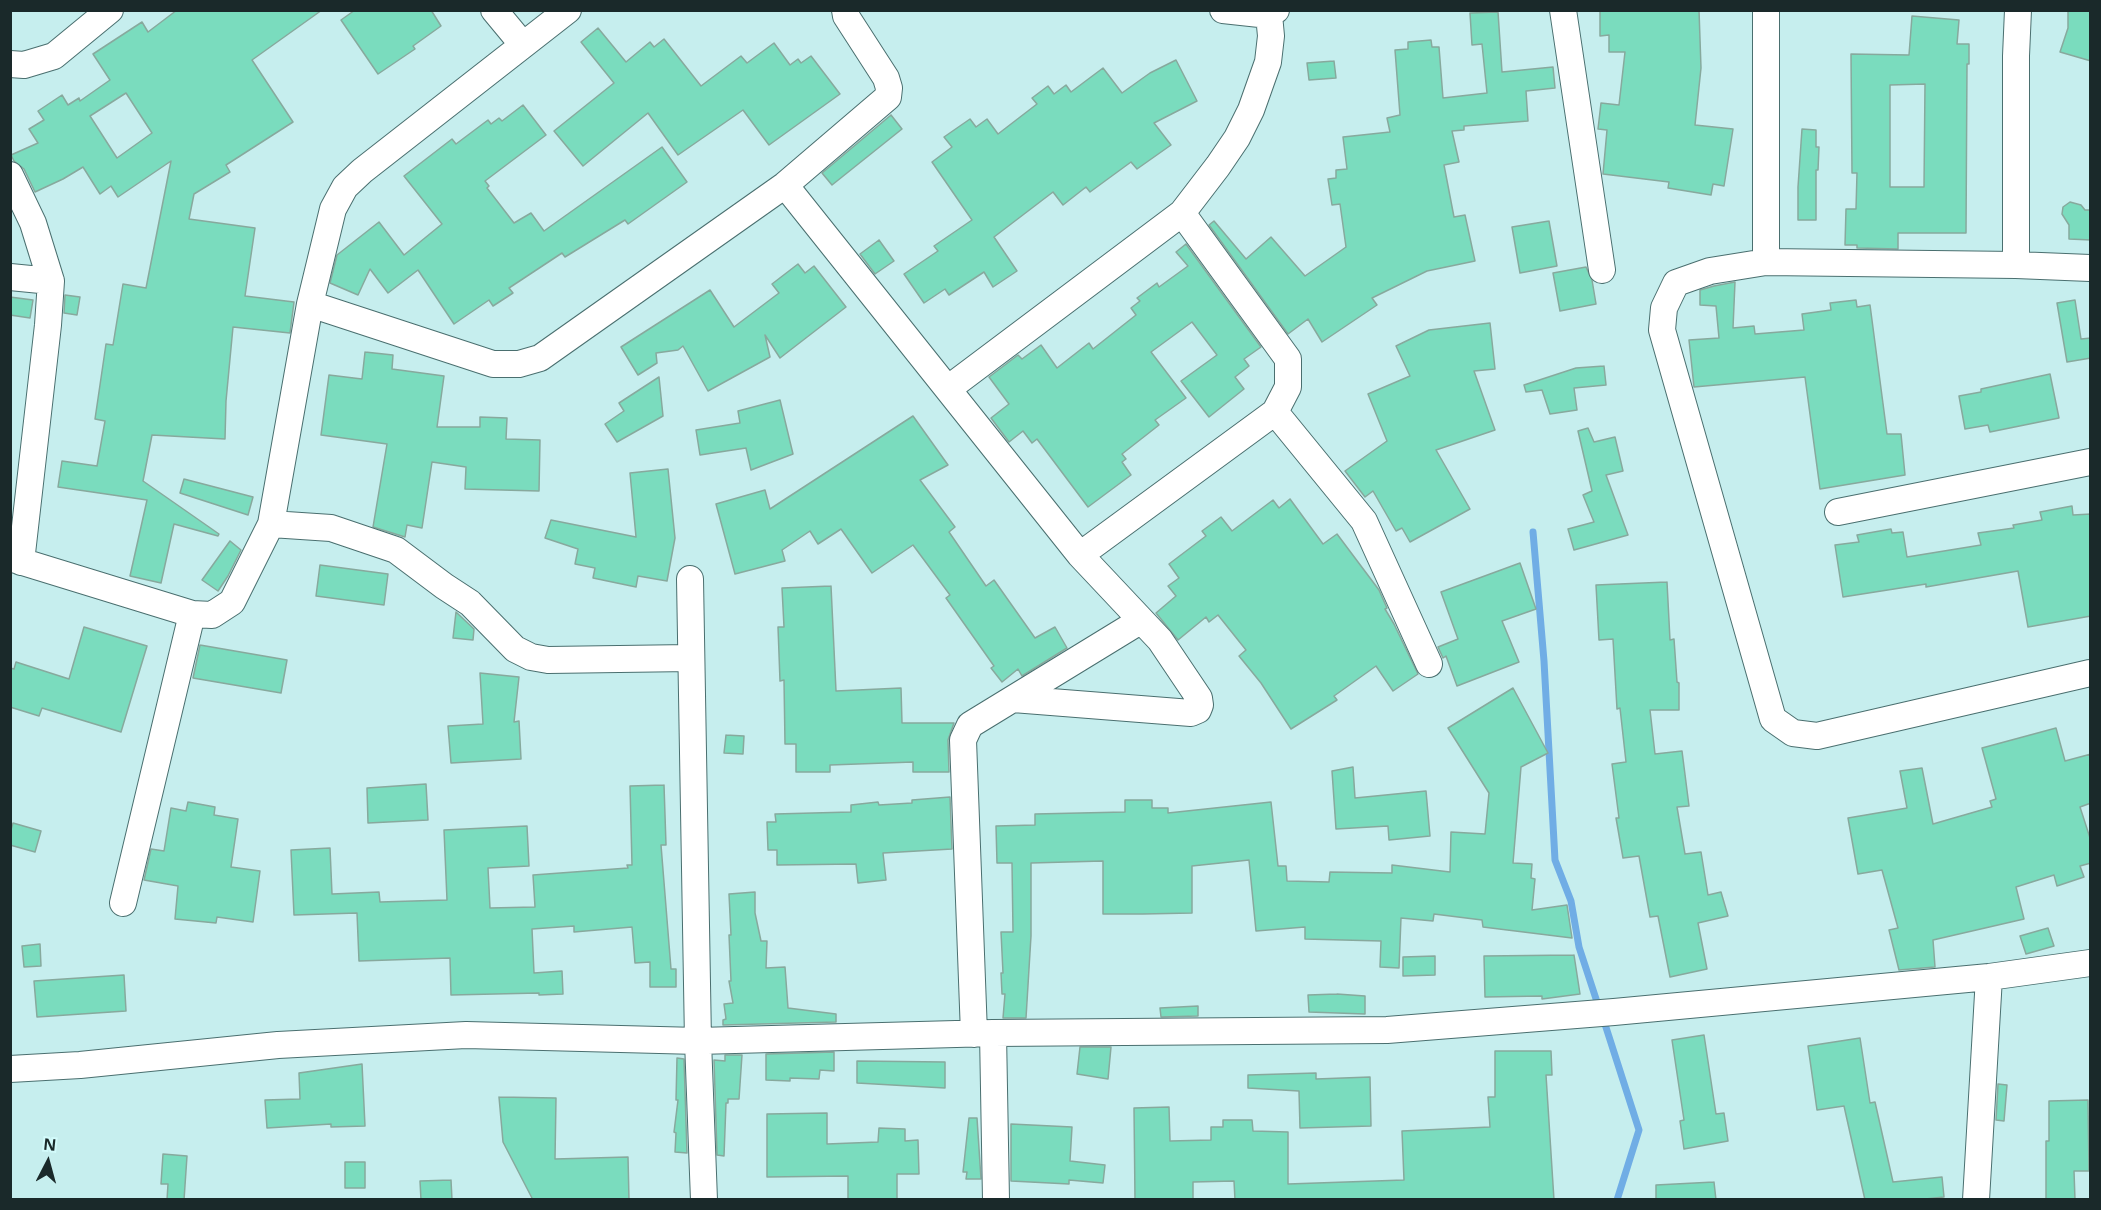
<!DOCTYPE html>
<style>
body{margin:0}
#map{position:relative;width:2101px;height:1210px;overflow:hidden;background:#c6eeee;font-family:"Open Sans",sans-serif}
canvas{display:block}
.frame{position:absolute;inset:0;border:12px solid #1a292a;pointer-events:none}
.north{position:absolute;left:18px;top:1132px;width:60px;height:60px;-webkit-text-stroke:4px #d3fbfb;paint-order:stroke;rotate:6deg;font-size:16px;font-weight:700;line-height:24px;text-align:center;color:#1a292a}
.north::after{content:'';display:block;margin:auto;width:21px;height:27px;background:#1a292a;clip-path:polygon(50% 0,100% 100%,50% 72%,0 100%)}
</style>
<div id="map">
<canvas width="2101" height="1210"></canvas>
<div class="frame"></div>
<div class="north">N</div>
</div>
<script>
const ctx = document.querySelector('canvas').getContext('2d');
ctx.lineJoin = 'round';
const shape = rows => new Path2D(rows.map(r => 'M' + r).join(''));
function strokePath(path, color, width, dash) { ctx.strokeStyle = color; ctx.lineWidth = width; ctx.lineCap = dash ? 'butt' : 'round'; ctx.setLineDash(dash || []); ctx.stroke(path); }
function fillPath(path, color) { ctx.fillStyle = color; ctx.fill(path, 'evenodd'); }
const stream = shape([
 [1533,532,1544,661,1555,860,1571,901,1579,947,1599,1008],
 [1603,1018,1639,1130,1617,1200]
]);
const building = shape([
 [177,10,322,10,252,60,293,122,226,165,230,172,194,194,189,219,255,228,245,296,294,302,290,333,233,327,226,401,225,439,152,435,143,481,219,534,218,536,174,524,161,583,130,576,147,500,58,487,62,461,97,466,105,421,95,419,106,344,113,345,123,284,146,288,171,161,118,197,111,186,100,194,83,167,63,179,35,192,24,169,14,161,11,155,38,143,29,129,44,120,38,111,62,95,68,105,79,98,80,101,110,80,93,54,142,22,148,32,177,10],
 [126,93,152,133,117,158,90,116,126,93],
 [355,10,431,10,441,26,413,46,415,49,378,74,341,20,355,10],
 [1600,10,1699,10,1701,68,1695,125,1733,129,1724,186,1713,184,1711,195,1668,188,1669,182,1603,174,1607,130,1598,129,1601,103,1619,105,1625,52,1609,52,1609,35,1600,36,1600,10],
 [2068,10,2091,10,2091,61,2060,52,2068,28,2068,10],
 [1498,12,1502,72,1553,67,1555,88,1526,91,1528,121,1464,126,1464,130,1452,131,1459,162,1444,165,1454,217,1465,215,1475,261,1427,271,1372,298,1377,305,1322,342,1308,319,1288,334,1209,225,1214,221,1246,259,1271,237,1305,276,1346,247,1340,204,1332,205,1328,179,1336,178,1336,170,1347,169,1343,137,1390,132,1387,118,1400,115,1395,50,1408,49,1408,42,1431,40,1432,47,1439,47,1443,98,1487,93,1482,44,1472,45,1470,13,1498,12],
 [1912,16,1959,20,1957,44,1969,44,1969,64,1967,64,1966,233,1898,233,1898,249,1857,248,1857,245,1845,245,1846,209,1856,209,1857,173,1852,173,1851,54,1909,55,1912,16],
 [1925,84,1924,187,1890,187,1890,85,1925,84],
 [598,28,626,62,650,42,654,47,664,39,701,86,741,56,747,63,774,43,790,65,798,59,801,63,811,56,840,94,769,145,743,110,678,155,648,113,583,166,554,131,614,83,581,42,598,28],
 [1176,60,1197,101,1154,123,1171,145,1137,169,1131,162,1090,192,1086,187,1063,205,1053,192,994,237,1017,271,993,287,984,272,949,295,945,289,924,303,904,274,938,251,934,246,972,220,932,162,952,147,944,137,970,119,976,127,987,119,998,134,1037,104,1032,98,1048,86,1054,94,1066,85,1071,92,1103,68,1122,93,1150,73,1176,60],
 [1334,61,1336,78,1309,80,1307,63,1334,61],
 [523,105,546,135,485,181,489,186,487,188,514,223,531,213,544,231,662,147,687,182,628,224,625,220,565,257,562,253,509,288,513,293,493,306,489,300,454,324,418,270,388,293,370,269,358,295,330,283,337,255,379,222,404,255,442,224,404,176,452,139,456,144,488,120,491,124,499,118,502,121,523,105],
 [891,115,902,129,832,185,822,173,891,115],
 [1802,129,1816,130,1816,147,1819,147,1818,170,1816,170,1816,220,1798,220,1798,187,1802,129],
 [2070,202,2081,205,2085,210,2091,210,2091,240,2069,239,2069,225,2062,214,2063,207,2070,202],
 [1549,221,1557,266,1520,273,1512,227,1549,221],
 [879,240,894,261,875,274,860,254,879,240],
 [1186,244,1261,347,1244,359,1249,366,1235,377,1244,389,1209,417,1181,381,1217,355,1192,322,1151,352,1186,398,1155,420,1159,425,1122,454,1126,459,1122,462,1131,475,1088,507,1037,439,1032,443,1023,431,1009,442,991,418,1009,404,989,377,1018,355,1022,359,1041,345,1057,368,1089,343,1093,349,1136,315,1131,308,1140,301,1137,298,1157,283,1159,287,1188,266,1176,252,1186,244],
 [798,264,805,273,814,266,846,307,780,358,765,335,770,357,708,391,683,346,678,350,656,353,657,363,638,375,621,347,710,290,734,327,779,293,772,284,798,264],
 [1586,267,1592,280,1596,304,1560,311,1553,273,1586,267],
 [1735,282,1733,328,1754,326,1755,334,1804,330,1802,314,1831,310,1830,303,1856,300,1857,307,1870,305,1887,434,1901,434,1905,475,1820,489,1805,377,1694,387,1689,340,1719,338,1716,306,1700,305,1700,290,1714,286,1735,282],
 [65,295,80,297,77,315,64,313,65,295],
 [10,297,33,300,30,318,10,315,10,297],
 [2075,300,2081,339,2091,338,2091,358,2067,362,2057,303,2075,300],
 [1490,323,1495,369,1474,371,1495,430,1436,450,1470,509,1410,542,1402,528,1396,531,1373,491,1365,497,1345,471,1387,441,1368,394,1410,376,1396,346,1429,330,1490,323],
 [365,352,393,355,392,369,444,376,437,427,480,427,480,417,507,418,506,439,540,440,539,491,465,489,466,467,432,462,422,528,407,525,405,537,373,527,387,444,321,435,329,375,362,379,365,352],
 [1604,366,1606,385,1574,388,1577,410,1550,414,1542,390,1526,392,1524,385,1576,368,1604,366],
 [2050,374,2059,418,1990,432,1988,425,1965,429,1959,396,1981,392,1981,389,2050,374],
 [659,377,663,416,617,442,605,424,624,411,619,403,659,377],
 [780,400,793,454,751,470,746,448,700,455,696,430,740,423,738,411,780,400],
 [913,416,948,465,920,480,955,527,949,532,986,586,994,580,1035,638,1055,627,1067,648,1022,676,1018,669,1002,682,991,668,994,666,946,598,950,595,913,545,872,573,841,529,818,544,810,531,782,550,785,561,735,574,716,504,765,490,770,509,913,416],
 [1588,428,1594,442,1615,437,1623,471,1606,475,1628,535,1574,550,1568,529,1594,522,1583,495,1592,491,1578,431,1588,428],
 [668,469,675,538,667,581,638,576,636,587,593,578,595,568,575,564,578,549,545,538,551,520,636,537,630,473,668,469],
 [184,479,253,497,248,515,180,493,184,479],
 [1290,499,1323,544,1337,534,1379,590,1387,608,1385,609,1394,624,1418,674,1393,691,1376,666,1334,696,1337,700,1291,729,1261,683,1239,656,1246,650,1218,615,1209,622,1206,617,1178,640,1156,613,1176,596,1168,586,1179,578,1169,564,1206,536,1202,531,1221,517,1232,531,1273,500,1279,508,1290,499],
 [2072,506,2073,515,2091,514,2091,616,2028,627,2018,571,1926,587,1926,584,1843,597,1835,545,1859,542,1857,535,1891,529,1892,533,1903,532,1907,557,1981,545,1978,533,2014,528,2013,525,2042,520,2040,512,2072,506],
 [230,541,241,550,228,576,218,591,202,580,230,541],
 [1520,563,1536,609,1502,621,1519,662,1457,686,1446,656,1443,658,1438,647,1458,639,1441,592,1520,563],
 [320,565,388,574,384,605,316,596,320,565],
 [1667,582,1670,640,1674,639,1677,682,1679,683,1679,710,1650,710,1655,754,1682,751,1689,806,1677,807,1685,854,1701,852,1708,895,1721,892,1728,916,1698,923,1707,969,1670,977,1658,916,1650,917,1639,856,1623,858,1616,818,1619,818,1612,764,1626,762,1620,708,1617,709,1613,639,1599,640,1596,585,1667,582],
 [831,586,836,691,901,688,902,723,954,723,948,740,949,772,913,772,913,762,830,765,830,772,796,772,796,744,785,744,784,680,780,681,778,627,784,627,782,588,831,586],
 [456,612,474,629,473,640,453,638,456,612],
 [84,627,147,646,121,732,42,708,39,716,10,707,10,668,14,669,16,662,69,679,84,627],
 [200,645,287,660,281,693,193,678,200,645],
 [480,673,519,677,514,722,519,721,521,759,451,763,448,726,483,724,480,673],
 [1513,688,1548,753,1521,767,1513,863,1532,864,1531,878,1535,879,1532,910,1567,905,1572,938,1483,927,1482,920,1434,914,1433,921,1401,918,1399,968,1380,967,1381,941,1305,939,1305,927,1256,931,1249,860,1192,866,1192,913,1143,914,1103,914,1103,861,1031,863,1031,936,1026,1018,1003,1018,1005,994,1002,994,1001,973,1003,973,1001,932,1013,932,1012,863,997,863,996,826,1035,825,1035,814,1125,812,1125,800,1152,800,1152,808,1168,808,1168,813,1271,802,1278,866,1286,866,1287,881,1329,882,1330,872,1392,873,1392,865,1450,872,1451,832,1485,834,1489,793,1448,728,1513,688],
 [2056,728,2065,761,2091,754,2091,803,2080,807,2091,841,2091,863,2080,866,2084,877,2057,886,2054,875,2016,887,2024,919,1933,940,1935,967,1899,970,1889,930,1898,928,1882,870,1858,874,1848,818,1907,808,1900,771,1922,768,1933,824,1992,807,1990,801,1996,799,1982,748,2056,728],
 [726,735,744,736,743,754,724,753,726,735],
 [1353,767,1355,798,1426,791,1430,836,1389,840,1388,826,1336,829,1332,771,1353,767],
 [426,784,428,820,368,823,367,788,426,784],
 [664,785,666,845,661,845,671,969,676,969,676,987,650,987,650,962,635,963,632,927,574,932,574,926,532,929,534,973,562,971,563,994,539,995,539,993,451,995,450,958,359,961,357,913,294,915,291,850,330,848,332,894,379,892,380,902,447,900,444,830,527,826,529,866,488,868,490,908,535,907,533,875,628,868,627,865,632,865,630,786,664,785],
 [950,797,952,849,883,853,886,880,858,883,856,864,777,865,777,850,768,850,767,822,776,822,775,814,851,812,851,805,878,802,879,805,912,803,912,800,950,797],
 [188,802,215,807,214,815,238,819,231,867,260,871,253,922,217,917,216,923,175,919,178,886,144,880,151,849,164,851,171,808,186,811,188,802],
 [13,823,41,831,35,852,10,845,10,833,13,823],
 [755,892,755,913,761,941,767,941,766,968,785,967,788,1008,836,1014,836,1022,723,1025,723,1020,726,1019,724,1004,733,1003,729,981,731,981,729,935,731,935,729,894,755,892],
 [2048,928,2054,946,2026,954,2020,936,2048,928],
 [40,944,41,966,24,967,22,946,40,944],
 [1574,955,1580,994,1542,999,1542,996,1485,997,1484,956,1574,955],
 [1435,956,1435,975,1403,976,1403,957,1435,956],
 [124,975,126,1011,37,1017,34,981,124,975],
 [1337,994,1365,996,1365,1014,1309,1012,1308,995,1337,994],
 [1198,1006,1198,1016,1161,1017,1160,1008,1198,1006],
 [1704,1035,1716,1114,1724,1113,1728,1141,1684,1149,1680,1121,1684,1120,1672,1040,1704,1035],
 [1860,1038,1870,1103,1875,1102,1893,1182,1942,1177,1944,1197,1916,1200,1865,1200,1844,1106,1817,1110,1808,1046,1860,1038],
 [1080,1047,1111,1047,1108,1079,1077,1074,1080,1047],
 [1495,1051,1551,1051,1552,1075,1546,1075,1554,1200,1235,1200,1234,1181,1193,1182,1193,1200,1135,1200,1134,1108,1169,1107,1170,1141,1211,1140,1211,1127,1223,1127,1223,1120,1252,1120,1253,1131,1288,1132,1288,1184,1404,1180,1402,1131,1490,1127,1488,1097,1495,1097,1495,1051],
 [834,1052,834,1071,820,1070,819,1079,790,1078,790,1081,766,1080,766,1054,834,1052],
 [725,1055,742,1055,739,1099,728,1099,728,1103,726,1103,724,1156,717,1155,714,1060,725,1061,725,1055],
 [677,1058,684,1059,687,1153,675,1152,676,1133,674,1132,678,1100,676,1100,677,1058],
 [857,1061,945,1062,945,1088,857,1083,857,1061],
 [362,1064,365,1126,331,1127,331,1124,267,1128,265,1100,300,1099,299,1073,362,1064],
 [1316,1073,1316,1079,1370,1077,1371,1126,1300,1128,1299,1091,1248,1088,1248,1075,1316,1073],
 [1998,1084,2007,1085,2004,1121,1996,1120,1998,1084],
 [499,1097,556,1098,555,1159,628,1157,629,1200,533,1200,503,1142,499,1097],
 [2088,1100,2089,1171,2074,1171,2075,1200,2046,1200,2046,1141,2049,1141,2049,1101,2088,1100],
 [827,1113,827,1144,878,1142,879,1128,905,1129,905,1141,918,1140,919,1174,897,1174,897,1200,848,1200,848,1176,767,1177,767,1114,827,1113],
 [969,1118,977,1118,981,1179,966,1179,967,1172,963,1172,969,1118],
 [1011,1124,1072,1127,1070,1161,1105,1165,1103,1183,1069,1180,1069,1184,1011,1181,1011,1124],
 [163,1154,187,1156,184,1200,167,1200,168,1184,161,1184,163,1154],
 [345,1162,365,1162,365,1188,345,1188,345,1162],
 [451,1180,452,1200,421,1200,420,1181,451,1180],
 [1714,1182,1716,1200,1656,1200,1656,1185,1714,1182]
]);
const minor = shape([
 [494,10,523,45],
 [1223,10,1269,15,1276,10],
 [1563,10,1602,270],
 [10,64,24,65,54,56,110,10],
 [10,175,33,223,51,281,48,325,21,562],
 [785,185,1080,555,1160,640,1199,698,1200,705,1198,710,1191,713,1013,699],
 [1766,262,1766,10],
 [2016,265,2016,56,2018,10],
 [2090,268,2016,265,1766,262,1710,271,1676,283,1664,308,1662,330,1773,719,1793,733,1817,736,2090,673],
 [10,277,51,281],
 [310,304,493,364,519,364,540,358,785,185,888,97,889,88,886,78,846,16,845,10],
 [949,388,1182,213,1218,166,1237,138,1251,110,1268,62,1271,36,1269,15],
 [1275,412,1364,521,1429,664],
 [1838,512,2090,462],
 [271,524,331,528,396,550,444,586,470,603,515,649,531,657,548,660,690,658],
 [1080,555,1275,412,1288,387,1288,359,1182,213],
 [10,558,192,614,212,615,232,602,271,524,310,304,333,209,345,187,362,171,568,10],
 [690,579,698,1041,704,1200],
 [123,903,192,614],
 [993,1033,996,1200],
 [974,1034,963,740,970,725,1140,621],
 [10,1069,80,1065,278,1045,466,1035,698,1041,993,1033,1387,1030,1614,1012,1989,977,2090,963],
 [1976,1200,1989,977]
]);
strokePath(stream, '#70ade5', 7);
fillPath(building, '#7adcbe');
strokePath(building, '#87a99d', 1.5);
strokePath(minor, '#4a6f6f', 28);
strokePath(minor, '#fff', 26);
</script>
